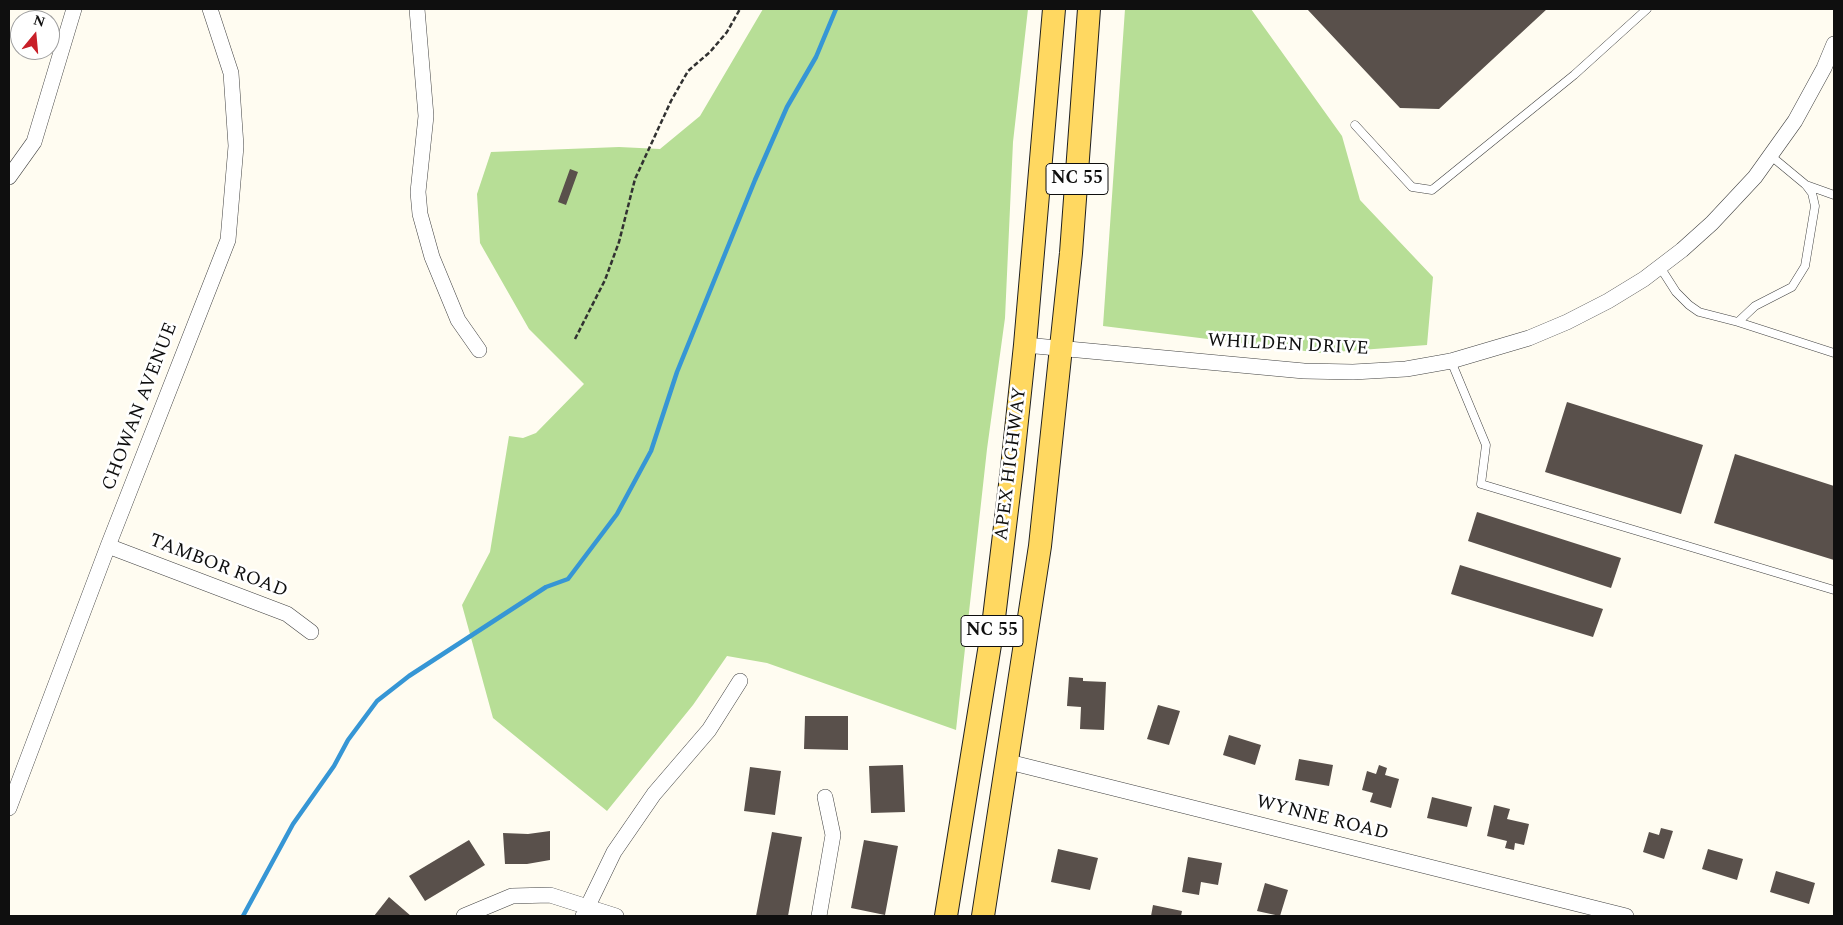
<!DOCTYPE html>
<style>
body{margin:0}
#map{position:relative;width:1843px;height:925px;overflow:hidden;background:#fffcf1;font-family:Spectral,serif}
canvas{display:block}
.frame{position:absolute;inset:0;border:10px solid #0f0f0f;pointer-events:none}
.north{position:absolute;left:10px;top:10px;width:50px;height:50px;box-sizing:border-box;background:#fff;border:1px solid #9f9f9f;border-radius:50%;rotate:17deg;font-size:14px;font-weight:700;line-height:20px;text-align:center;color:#0f0f0f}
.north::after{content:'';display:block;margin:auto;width:18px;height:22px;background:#c81f28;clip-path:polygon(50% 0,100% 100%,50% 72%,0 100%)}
</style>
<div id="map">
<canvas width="1843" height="925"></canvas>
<div class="frame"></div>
<div class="north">N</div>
</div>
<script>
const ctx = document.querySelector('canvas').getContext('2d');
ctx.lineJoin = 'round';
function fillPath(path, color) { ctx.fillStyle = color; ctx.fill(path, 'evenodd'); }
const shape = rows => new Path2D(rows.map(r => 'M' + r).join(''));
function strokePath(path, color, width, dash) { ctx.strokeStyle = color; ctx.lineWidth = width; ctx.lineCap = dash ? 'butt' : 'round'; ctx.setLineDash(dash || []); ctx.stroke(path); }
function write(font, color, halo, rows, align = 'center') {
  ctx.font = font + ' Spectral,serif'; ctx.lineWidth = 5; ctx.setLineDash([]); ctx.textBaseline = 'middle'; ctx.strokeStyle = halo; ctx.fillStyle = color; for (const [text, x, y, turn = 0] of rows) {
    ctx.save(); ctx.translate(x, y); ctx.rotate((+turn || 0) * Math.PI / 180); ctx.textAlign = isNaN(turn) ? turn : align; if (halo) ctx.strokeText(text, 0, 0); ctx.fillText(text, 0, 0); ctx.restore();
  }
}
const forest = shape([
 [763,9,1028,9,1013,142,1005,318,987,449,956,730,767,663,727,656,693,705,607,811,493,718,462,605,490,552,509,436,523,438,536,433,584,384,529,329,480,243,477,194,491,152,619,147,660,149,700,116],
 [1125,9,1251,9,1342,136,1360,200,1433,277,1427,345,1321,353,1103,326]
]);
const stream = shape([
 [243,916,293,824,334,766,348,740,377,701,409,676,546,587,568,579,617,514,651,451,677,372,755,180,787,107,816,57,836,9]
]);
const building = shape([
 [1307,9,1547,9,1439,109,1400,108],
 [570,169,578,172,566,205,558,202],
 [1567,402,1703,445,1681,514,1545,472],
 [1735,454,1834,486,1834,560,1714,523],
 [1477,512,1621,558,1611,588,1468,541],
 [1460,565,1603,609,1593,637,1451,594],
 [1069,677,1083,678,1083,681,1106,682,1104,730,1080,729,1081,707,1067,706],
 [1158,705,1180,711,1169,745,1147,739],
 [805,716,848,716,848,750,804,749],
 [1229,735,1261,745,1255,765,1223,755],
 [1299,759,1333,765,1329,786,1295,780],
 [903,765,905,812,871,813,869,766],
 [1379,765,1387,768,1385,775,1399,779,1391,808,1370,802,1373,793,1362,790,1367,771,1376,774],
 [750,767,781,771,775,815,744,811],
 [1432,797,1472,807,1467,827,1427,818],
 [1494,805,1510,809,1507,819,1529,824,1524,845,1515,843,1514,850,1505,848,1507,841,1487,836],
 [1661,828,1673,831,1664,859,1643,852,1649,832,1659,835],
 [550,831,550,860,527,864,505,864,503,833,528,834],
 [772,832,802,837,788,916,756,916],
 [469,840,485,865,425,901,409,876],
 [864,840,898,846,885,915,851,908],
 [1058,849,1098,858,1090,890,1051,882],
 [1708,849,1743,859,1737,880,1702,869],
 [1188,857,1222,863,1218,885,1201,882,1199,895,1182,892],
 [1776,871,1815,883,1809,904,1770,892],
 [1265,883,1288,890,1280,916,1257,911],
 [389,897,411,916,374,916],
 [1153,905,1182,911,1181,916,1151,916]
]);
const path = shape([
 [575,339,605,280,619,242,635,179,671,101,688,71,710,52,727,32,740,9]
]);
const lane = shape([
 [1355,125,1412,187,1432,190,1574,75,1647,9],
 [1806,185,1834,195],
 [1660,267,1676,292,1689,305,1699,312,1738,322,1755,306,1792,287,1805,266,1815,206,1812,193,1806,185,1771,156],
 [1738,322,1834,353],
 [1451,361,1486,445,1481,484,1834,590]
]);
const street = shape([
 [417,9,426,116,418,192,420,214,432,257,458,320,479,350],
 [9,177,34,142,74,9],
 [1025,345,1304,371,1353,372,1406,369,1451,361,1529,338,1567,322,1608,301,1644,279,1682,250,1712,223,1755,177,1795,121,1824,68,1834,44],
 [108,546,287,614,311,632],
 [1009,762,1626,916],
 [9,808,108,546,228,240,236,146,231,73,210,9],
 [464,916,512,896,550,895,616,916],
 [583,916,614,852,654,794,709,730,740,681],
 [819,916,833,835,825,797]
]);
const primary = shape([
 [946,916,993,626,1012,468,1025,345,1054,9],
 [983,916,1040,546,1071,253,1089,9]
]);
const shields = [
 [1077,179,62],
 [992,631,62]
];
const shieldNames = [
 ["NC 55",1077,179],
 ["NC 55",992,631]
];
const streetNames = [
 ["WHILDEN DRIVE",1288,346,3],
 ["CHOWAN AVENUE",141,407,-69],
 ["APEX HIGHWAY",1012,464,-83],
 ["TAMBOR ROAD",218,567,21],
 ["WYNNE ROAD",1322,819,14]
];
fillPath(forest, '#b7de96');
strokePath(stream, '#3696d5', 4.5);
fillPath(building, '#59504b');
strokePath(lane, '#424242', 9);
strokePath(street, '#424242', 16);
strokePath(primary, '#202020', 24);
strokePath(path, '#313131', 2.5, [5, 2.5]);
strokePath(lane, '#fff', 8);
strokePath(street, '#fff', 15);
strokePath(primary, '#ffd861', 22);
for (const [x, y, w] of shields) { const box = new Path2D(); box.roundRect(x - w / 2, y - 15.5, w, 31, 4); ctx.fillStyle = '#fff'; ctx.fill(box); strokePath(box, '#0f0f0f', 1); }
write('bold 18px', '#0f0f0f', null, shieldNames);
write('19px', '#0f0f0f', '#fff', streetNames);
</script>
